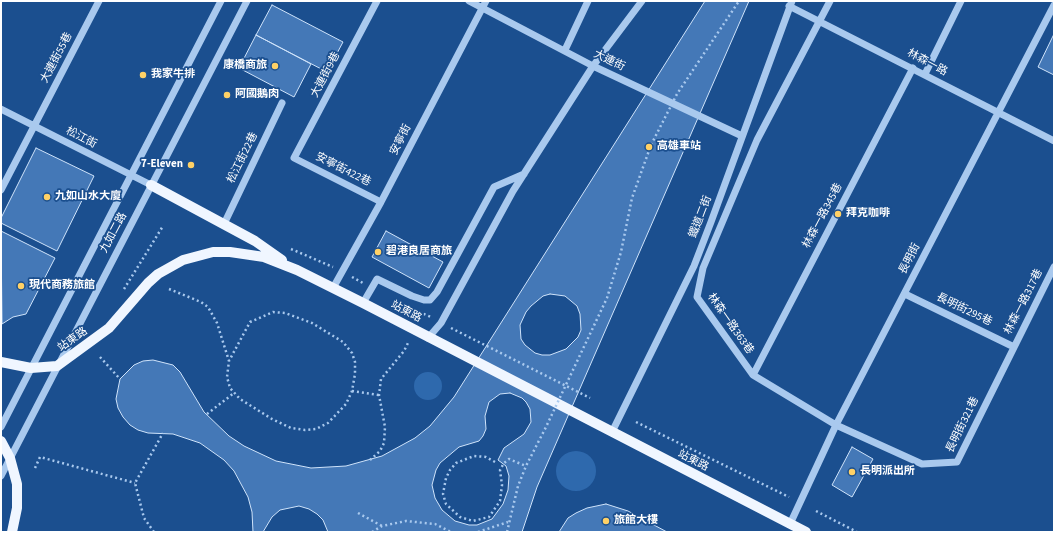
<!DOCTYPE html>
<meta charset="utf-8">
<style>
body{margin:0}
#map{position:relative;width:1055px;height:533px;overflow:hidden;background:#1b4f8f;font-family:"Source Sans 3",sans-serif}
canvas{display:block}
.frame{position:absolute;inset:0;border:2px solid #fff;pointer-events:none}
</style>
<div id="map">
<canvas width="1055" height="533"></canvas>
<div class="frame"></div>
</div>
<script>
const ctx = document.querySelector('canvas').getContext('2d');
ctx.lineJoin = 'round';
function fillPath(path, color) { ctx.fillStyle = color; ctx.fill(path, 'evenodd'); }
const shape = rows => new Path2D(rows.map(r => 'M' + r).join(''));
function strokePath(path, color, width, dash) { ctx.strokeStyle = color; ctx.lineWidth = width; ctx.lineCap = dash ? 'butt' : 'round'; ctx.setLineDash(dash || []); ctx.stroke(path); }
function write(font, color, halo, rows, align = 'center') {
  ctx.font = font + ' "Source Sans 3","Noto Sans TC",sans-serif'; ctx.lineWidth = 3.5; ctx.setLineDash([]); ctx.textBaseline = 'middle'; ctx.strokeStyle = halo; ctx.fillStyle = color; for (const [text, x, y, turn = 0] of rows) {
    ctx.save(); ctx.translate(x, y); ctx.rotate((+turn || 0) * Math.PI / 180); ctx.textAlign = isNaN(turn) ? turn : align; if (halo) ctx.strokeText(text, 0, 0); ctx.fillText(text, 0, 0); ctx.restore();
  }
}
const green = shape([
 '414 386a14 14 0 1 1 28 0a14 14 0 1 1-28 0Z',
 '556 471a20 20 0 1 1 40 0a20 20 0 1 1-40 0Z'
]);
const building = shape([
 [705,1,749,1,537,487,522,532,328,532,323,520,317,514,309,509,299,506,280,510,272,517,263,532,253,532,252,512,248,497,234,471,224,460,200,443,173,434,148,433,138,430,130,425,123,417,118,408,116,399,120,379,134,365,143,361,153,360,173,365,180,372,204,412,229,436,244,446,276,461,311,468,346,466,382,456,415,438,430,426,454,397,705,1],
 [550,294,565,296,577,306,580,314,581,330,578,337,566,349,550,355,542,355,535,353,525,345,521,339,520,325,526,312,531,306,543,296,550,294],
 [510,393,522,398,526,402,530,409,531,422,524,434,504,448,498,460,506,466,509,476,508,490,503,504,492,519,477,525,469,525,455,521,442,510,435,498,432,485,436,470,440,463,459,447,479,441,483,436,486,429,485,416,489,402,500,394,510,393],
 [272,5,343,42,327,72,256,35,272,5],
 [1054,34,1054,75,1038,67,1054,34],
 [256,35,311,64,294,97,239,68,256,35],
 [36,148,94,176,57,251,1,223,1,218,36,148],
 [1,231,55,258,26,314,13,317,2,324,1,231],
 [386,231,443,262,429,288,372,257,386,231],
 [852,447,873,459,852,497,832,485,852,447],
 [606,504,628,511,667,532,559,532,568,518,576,513,587,508,606,504]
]);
const path = shape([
 [291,249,333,267],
 [352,277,363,283],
 [124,289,163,226],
 [169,289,201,302,208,307,217,323,229,361,227,377,230,388,240,399,272,419,291,428,305,430,316,429,328,423,346,404,352,391,355,374,355,362,352,353,343,342,312,323,285,313,273,312,250,322,229,361],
 [419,312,431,317],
 [451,328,590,398],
 [100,357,120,379],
 [352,391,379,395],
 [207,414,234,393],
 [636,422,789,497],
 [370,460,380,451,384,443,385,427,379,395,381,379,404,351,409,341],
 [35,468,40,457,135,483],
 [816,511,857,532],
 [358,513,382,526],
 [154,532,144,518,135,483,163,433],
 [372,532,382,526,406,521,435,524,451,532],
 [478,532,508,522]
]);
const minor = shape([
 [377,1,294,158,381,202],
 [469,1,593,66,742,136],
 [830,1,757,140,703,268,697,297,753,375,836,425,922,464,957,462,1054,267],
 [789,6,1054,141],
 [565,50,588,1],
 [925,74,961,1],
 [1,109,151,185],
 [1,190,99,1],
 [224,224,282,103],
 [333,288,381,202,486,1],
 [905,294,1014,347],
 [363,303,377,279,412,296,424,300,430,300,437,292,494,187,524,174],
 [428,338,441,323,513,191,593,66,642,1],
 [753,375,913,68],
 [1,427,221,1],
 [612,432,694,266,711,222,792,1],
 [1,476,247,1],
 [790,524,836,425,1054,5]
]);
const major = shape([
 [151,185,255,241,282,260],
 [1,362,31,368,57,366,109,328,148,283,158,274,183,260,213,252,230,252,264,257,297,270,363,303,806,532],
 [1,441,10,458,17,484,17,508,12,532]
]);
const pathBridge = shape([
 [495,462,486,457,474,456,456,463,450,470,446,478,443,494,446,504,460,517,473,521,489,517,500,501,502,485,500,470,504,463,509,459,526,466],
 [507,532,518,486,526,466,546,427,607,298,621,252,632,198,651,145,677,94,739,1]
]);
const markers = [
 [275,66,4,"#ffd166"],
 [143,75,4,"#ffd166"],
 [227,95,4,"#ffd166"],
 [649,147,4,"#ffd166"],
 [191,165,4,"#ffd166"],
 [47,197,4,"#ffd166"],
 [838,214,4,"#ffd166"],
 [378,252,4,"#ffd166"],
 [21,286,4,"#ffd166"],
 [852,472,4,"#ffd166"],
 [606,521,4,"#ffd166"]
];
const streetNames = [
 ["大連街55巷",57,58,-62],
 ["大連街",609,61,26],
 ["林森一路",927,63,28],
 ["大連街9巷",326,75,-62],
 ["松江街",81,138,27],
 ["安寧街",401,140,-63],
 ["松江街22巷",243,158,-64],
 ["安寧街422巷",343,170,27],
 ["林森一路345巷",823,216,-62],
 ["鐵道二街",701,217,-69],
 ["九如二路",114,233,-62],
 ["長明街",910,259,-63],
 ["林森一路317巷",1024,302,-63],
 ["長明街295巷",964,310,26],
 ["站東路",406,312,28],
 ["林森一路363巷",730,324,55],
 ["站東路",73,340,-35],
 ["長明街321巷",963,425,-64],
 ["站東路",693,461,27]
];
const poiNames = [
 ["康橋商旅",267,66,"right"],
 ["我家牛排",151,75],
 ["阿國鵝肉",235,95],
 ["高雄車站",657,147],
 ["7-Eleven",183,165,"right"],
 ["九如山水大廈",55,197],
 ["拜克咖啡",846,214],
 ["碧港良居商旅",386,252],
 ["現代商務旅館",29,286],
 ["長明派出所",860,472],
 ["旅館大樓",614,521]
];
fillPath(green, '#2e69ad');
fillPath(building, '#4478b7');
strokePath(building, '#cfe3fa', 1);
strokePath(path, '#a9c9ee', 2.5, [2, 3]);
strokePath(minor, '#a9c9ee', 7);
strokePath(major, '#f0f6ff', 10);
strokePath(pathBridge, '#a9c9ee', 2.5, [2, 3]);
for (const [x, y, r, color] of markers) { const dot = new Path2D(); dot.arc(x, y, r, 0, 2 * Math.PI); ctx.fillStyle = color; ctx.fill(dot); strokePath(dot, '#1b4f8f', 1.5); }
write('11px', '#fff', '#1b4f8f', streetNames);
write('bold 11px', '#fff', '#1b4f8f', poiNames, 'left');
</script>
